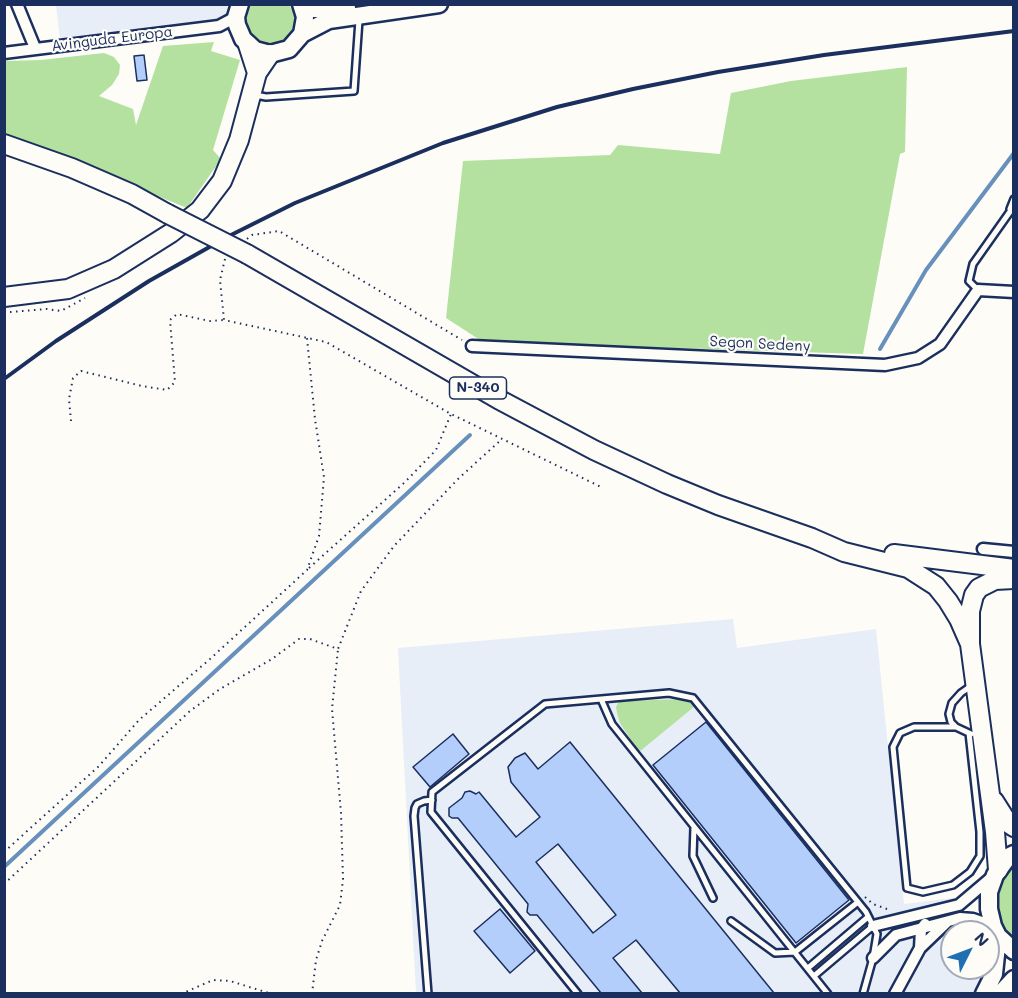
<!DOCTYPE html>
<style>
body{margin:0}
#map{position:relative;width:1018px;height:998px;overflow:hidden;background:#fdfcf7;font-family:Mali,sans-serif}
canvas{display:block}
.frame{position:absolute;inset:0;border:6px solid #1b2f5e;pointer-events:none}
.north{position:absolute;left:940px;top:920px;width:60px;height:60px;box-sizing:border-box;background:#fdfcf7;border:2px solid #a3aaba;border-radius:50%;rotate:48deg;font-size:16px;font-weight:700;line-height:24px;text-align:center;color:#1b2f5e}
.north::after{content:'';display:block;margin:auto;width:21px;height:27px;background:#1f6fb2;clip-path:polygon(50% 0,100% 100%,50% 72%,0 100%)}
</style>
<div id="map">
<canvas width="1018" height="998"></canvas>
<div class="frame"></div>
<div class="north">N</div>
</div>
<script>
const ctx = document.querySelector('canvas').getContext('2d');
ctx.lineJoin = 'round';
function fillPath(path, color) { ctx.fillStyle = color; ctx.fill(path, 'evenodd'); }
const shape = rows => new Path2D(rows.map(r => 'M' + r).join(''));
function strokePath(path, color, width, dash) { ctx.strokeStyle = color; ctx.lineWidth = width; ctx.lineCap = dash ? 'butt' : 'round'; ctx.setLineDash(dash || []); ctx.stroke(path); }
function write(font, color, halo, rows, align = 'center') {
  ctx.font = font + ' Mali,sans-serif'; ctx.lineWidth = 4.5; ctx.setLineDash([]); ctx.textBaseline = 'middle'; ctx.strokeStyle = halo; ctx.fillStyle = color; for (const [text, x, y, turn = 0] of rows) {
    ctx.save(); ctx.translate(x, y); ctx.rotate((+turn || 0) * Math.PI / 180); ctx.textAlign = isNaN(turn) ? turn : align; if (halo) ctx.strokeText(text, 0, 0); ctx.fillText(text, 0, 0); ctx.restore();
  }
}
const built = shape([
 [56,5,229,5,226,18,60,40],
 [733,619,737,648,876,629,904,904,953,898,959,932,952,932,952,968,982,968,985,972,973,993,416,993,398,648]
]);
const green = shape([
 [251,5,289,5,294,13,294,27,286,39,273,44,260,42,249,33,246,19],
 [214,42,211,51,240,60,213,150,221,159,187,208,67,159,5,136,5,61,41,60,104,53,114,57,120,65,119,74,112,85,99,96,133,109,136,125,163,46],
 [907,67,905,152,900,154,863,354,483,342,446,318,463,161,610,155,618,145,720,154,731,93,791,81],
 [687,699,695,706,639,752,620,723,617,713,616,707,619,701],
 [1013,862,1013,943,1006,936,995,910,998,885]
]);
const stream = shape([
 [880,349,926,270,1014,153],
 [4,867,470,435]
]);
const building = shape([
 [144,55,147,80,137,81,134,56,144,55],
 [706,722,849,900,796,943,653,765,706,722],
 [453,734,469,754,430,787,413,767,453,734],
 [570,742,700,902,774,993,680,993,636,940,613,958,642,993,601,993,537,915,530,915,527,912,528,904,458,818,452,818,449,816,449,808,462,798,465,792,470,791,476,794,479,792,516,837,540,817,511,782,508,767,515,758,525,753,538,769,570,742],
 [558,844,616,915,593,933,536,862,558,844],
 [500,909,535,951,510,973,474,931,500,909]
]);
const path = shape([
 [247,239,252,235,279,231,462,340],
 [225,259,220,280,224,320,326,342,451,414,601,487],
 [10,312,47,309,61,311,85,298],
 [71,421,69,399,73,378,81,371,142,386,167,390,175,382,170,320,177,314,210,321,224,320],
 [309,568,405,482,436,450,451,414],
 [4,852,99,766,139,720,210,659,307,570,319,536,324,477,315,419,307,338],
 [4,884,190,711,220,689,272,659,299,639,310,639,338,649,361,591,394,546,459,478,502,439],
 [865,897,873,904,890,910],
 [181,994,213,980,230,981,272,994],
 [312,994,316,960,322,941,340,905,343,879,341,813,332,709,338,649]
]);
const service = shape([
 [255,95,266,97,354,91,359,20],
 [1010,209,1014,199],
 [978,290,969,281,973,264,1014,206],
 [601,699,612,724,828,994],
 [956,727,914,727,900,733,893,747,907,888,923,892,953,885,970,872,980,856,980,832,969,733],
 [971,734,956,727,951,722,949,714,952,703,961,693,971,686],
 [694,827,693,856,713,898],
 [731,921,775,953,795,952,858,902],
 [808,968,868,917],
 [814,976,873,926],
 [428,994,414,816,415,808,417,804,424,801,432,800],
 [578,994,431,812,432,792,545,704,669,693,693,698,866,912,877,934,873,958,863,994]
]);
const minor = shape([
 [17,4,35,48],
 [4,53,219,26,236,17],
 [472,346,885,365,918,358,940,344,978,290,1014,292],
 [983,549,1014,552],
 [925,924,921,929,920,948,946,923],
 [873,926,959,905,992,877],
 [873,958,896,935,960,918,973,919,993,926],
 [895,994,920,948]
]);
const secondary = shape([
 [240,4,236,17,237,25,243,39,255,50,270,54,289,49,302,34,305,17,301,4],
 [303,8,329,10,347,8],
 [302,34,329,20,439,4],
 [1014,854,1008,857,995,875,989,892,989,909,993,926,998,936,1014,951],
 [984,994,994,974,998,936],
 [1000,994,1014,979]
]);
const trunk = shape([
 [248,45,257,73],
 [4,144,72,168,132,194,168,214],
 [247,254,498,399,594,450,667,484,718,505,812,538,844,552,908,568,936,586,948,601,959,619,970,644],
 [4,297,68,289,114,269,171,233,200,210,222,181,239,140,257,73,270,54],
 [894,554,1014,569],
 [994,801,1008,823,1014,827],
 [998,870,995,832,970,644,970,611,974,595,979,588,995,580,1014,579]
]);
const rail = shape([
 [4,379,56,341,149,281,229,236,295,203,443,143,557,107,633,89,718,72,824,55,1014,31]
]);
const trunkBridge = shape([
 [168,214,247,254]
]);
const shields = [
 [478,388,57]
];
const shieldNames = [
 ["N-340",478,388]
];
const streetNames = [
 ["Avinguda Europa",112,39,-7],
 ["Segon Sedeny",760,344,3]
];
fillPath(built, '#e7eef8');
fillPath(green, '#b4e1a0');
strokePath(stream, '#6791bc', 4);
fillPath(building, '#b4cefc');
strokePath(building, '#1b2f5e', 1.5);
strokePath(service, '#1b2f5e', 10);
strokePath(minor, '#1b2f5e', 15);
strokePath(secondary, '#1b2f5e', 21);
strokePath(trunk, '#1b2f5e', 22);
strokePath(path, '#1b2f5e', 2, [1.5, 4.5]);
strokePath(service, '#fdfcf7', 5);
strokePath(minor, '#fdfcf7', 10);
strokePath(secondary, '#fdfcf7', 16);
strokePath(trunk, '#fdfcf7', 18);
strokePath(rail, '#1b2f5e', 4);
strokePath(trunkBridge, '#1b2f5e', 22, []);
strokePath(trunkBridge, '#fdfcf7', 18);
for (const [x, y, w] of shields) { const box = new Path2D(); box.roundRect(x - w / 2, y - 11, w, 22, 4.5); ctx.fillStyle = '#fdfcf7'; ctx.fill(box); strokePath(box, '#1b2f5e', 1.5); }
write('bold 14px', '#1b2f5e', null, shieldNames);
write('15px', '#1b2f5e', '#fdfcf7', streetNames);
</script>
